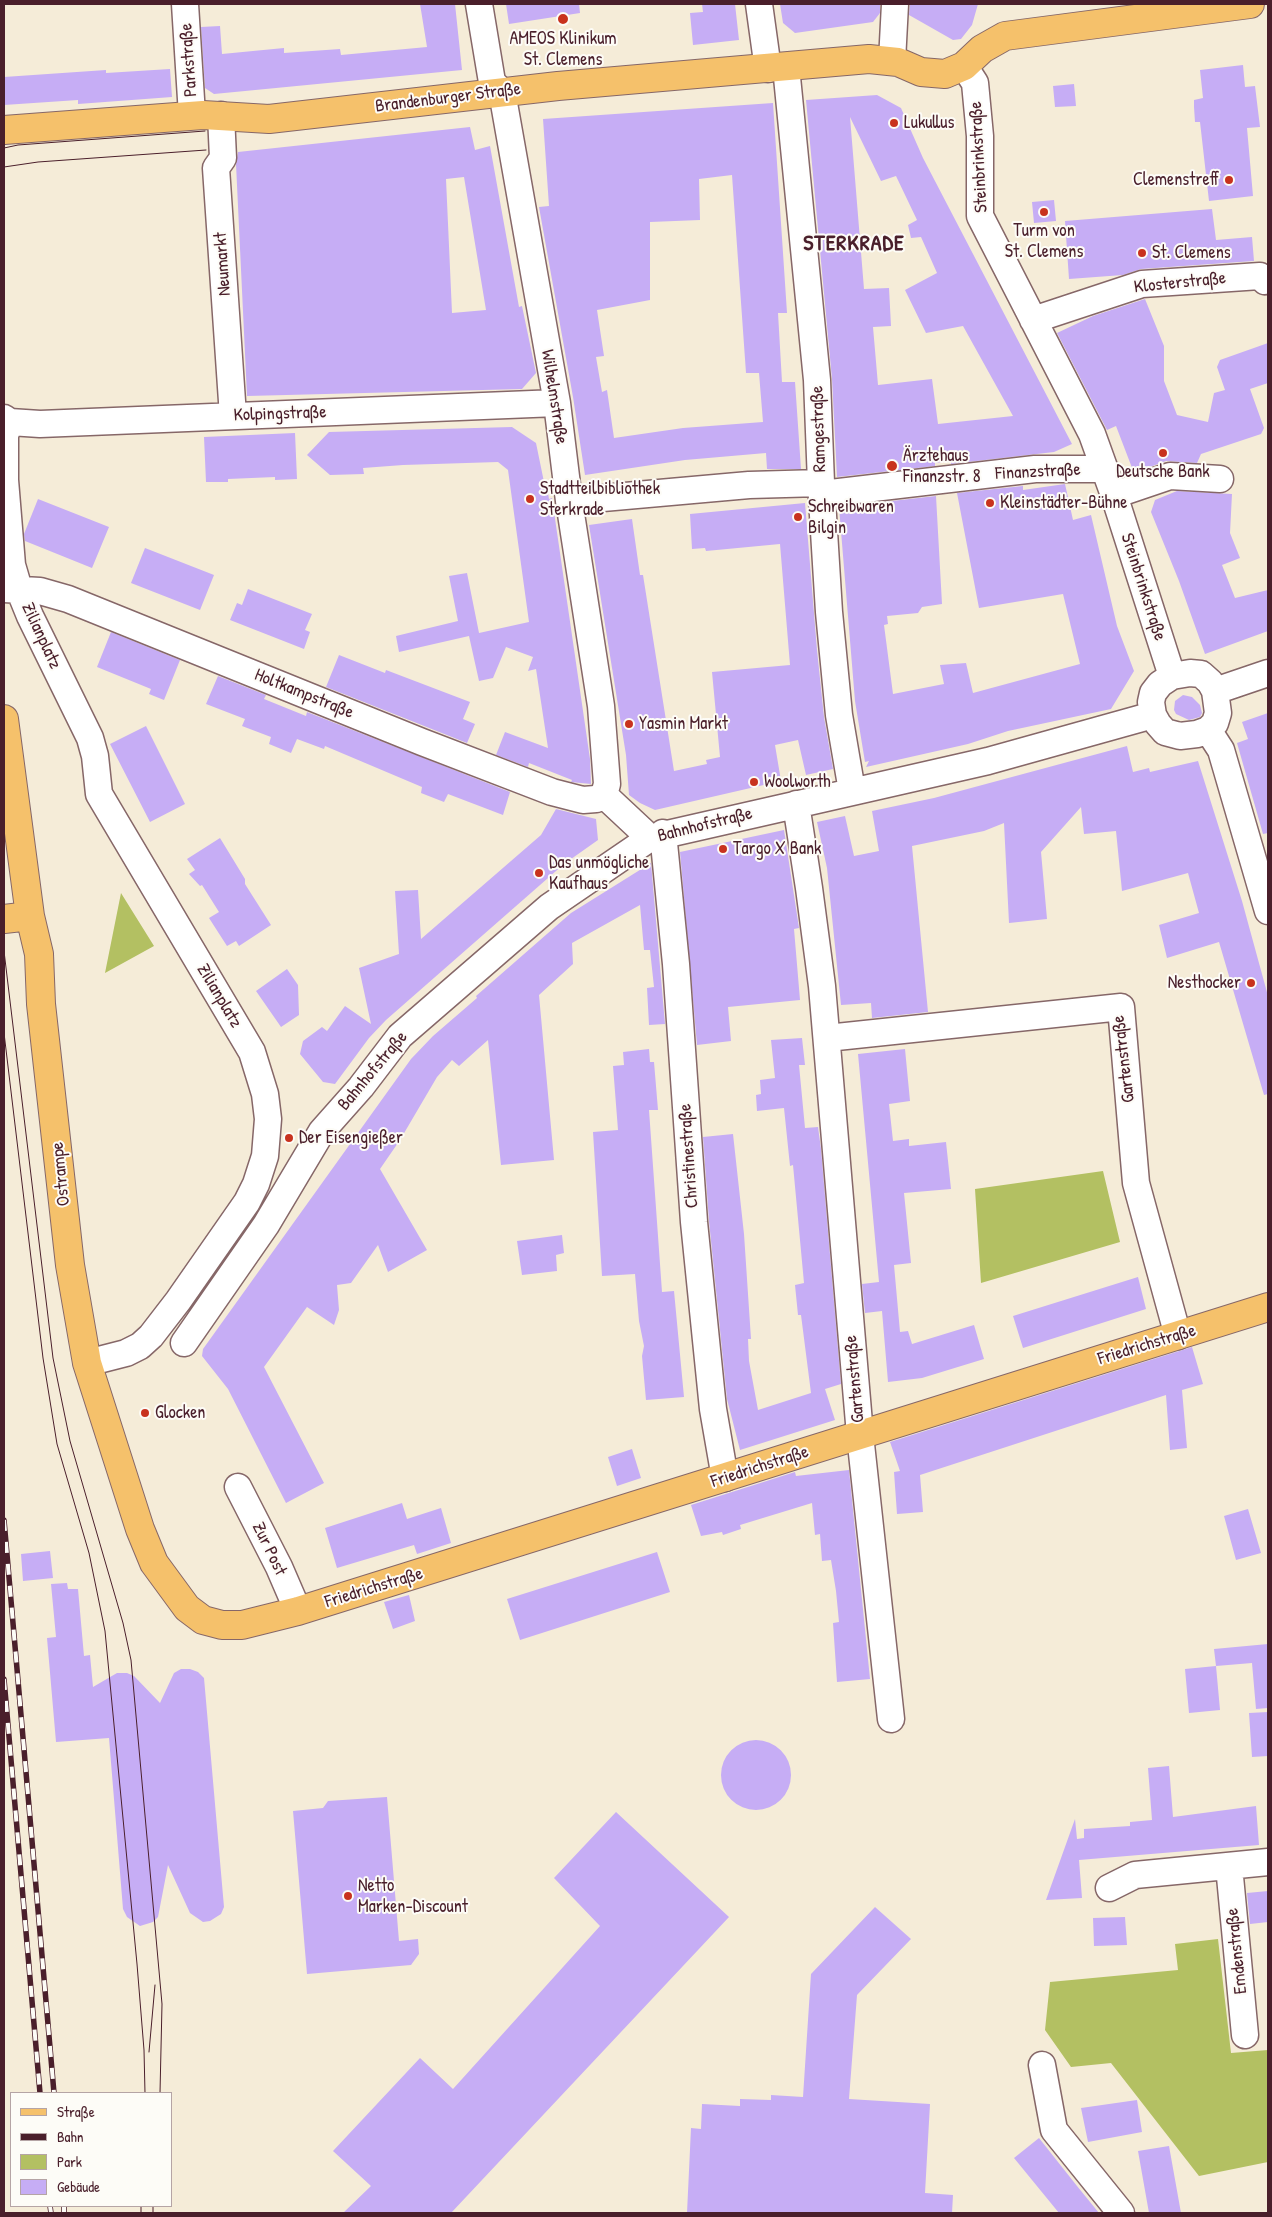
<!DOCTYPE html>
<meta charset="utf-8">
<style>
body{margin:0}
#map{position:relative;width:1272px;height:2217px;overflow:hidden;background:#f5ecd8;font-family:"Patrick Hand",sans-serif}
canvas{display:block}
.frame{position:absolute;inset:0;border:5px solid #4a1f2b;pointer-events:none}
.legend{position:absolute;left:10px;top:2092px;width:162px;height:115px;box-sizing:border-box;background:#fdfcf7;border:1px solid #b5a4a5;margin:0;padding:6px 9px;list-style:none;font-size:15px;color:#4a1f2b}
.legend li{display:flex;align-items:center;gap:10px;height:25px}
.legend b{width:25px;border:1px solid #b5a4a5}
</style>
<div id="map">
<canvas width="1272" height="2217"></canvas>
<div class="frame"></div>
<ul class="legend">
<li><b style="height:6px;background:#f5c16b"></b>Straße</li>
<li><b style="height:6px;background:#4a1f2b"></b>Bahn</li>
<li><b style="height:14px;background:#b3c062"></b>Park</li>
<li><b style="height:14px;background:#c6adf5"></b>Gebäude</li>
</ul>
</div>
<script>
const ctx = document.querySelector('canvas').getContext('2d');
ctx.lineJoin = 'round';
function fillPath(path, color) { ctx.fillStyle = color; ctx.fill(path, 'evenodd'); }
const shape = rows => new Path2D(rows.map(r => 'M' + r).join(''));
function strokePath(path, color, width, dash) { ctx.strokeStyle = color; ctx.lineWidth = width; ctx.lineCap = dash ? 'butt' : 'round'; ctx.setLineDash(dash || []); ctx.stroke(path); }
function write(font, color, halo, rows, align = 'center') {
  ctx.font = font + ' "Patrick Hand",sans-serif'; ctx.lineWidth = 4; ctx.setLineDash([]); ctx.textBaseline = 'middle'; ctx.strokeStyle = halo; ctx.fillStyle = color; for (const [text, x, y, turn = 0] of rows) {
    ctx.save(); ctx.translate(x, y); ctx.rotate((+turn || 0) * Math.PI / 180); ctx.textAlign = isNaN(turn) ? turn : align; if (halo) ctx.strokeText(text, 0, 0); ctx.fillText(text, 0, 0); ctx.restore();
  }
}
const green = shape([
 [121,893,154,946,105,973],
 [1103,1171,1120,1242,981,1283,975,1189],
 [1218,1939,1231,2053,1268,2050,1268,2162,1199,2176,1111,2063,1071,2067,1045,2030,1050,1982,1178,1970,1175,1944]
]);
const building = shape([
 [420,4,455,4,462,70,214,94,205,88,201,27,220,26,222,54,284,48,284,53,340,49,341,55,427,47],
 [506,4,579,4,580,13,509,24],
 [702,4,735,4,739,40,693,45,690,13,703,12],
 [780,4,880,4,880,13,873,22,795,33,783,23],
 [910,4,978,4,972,25,961,39,953,40,909,15],
 [1243,65,1245,87,1255,86,1260,127,1247,128,1253,196,1209,201,1200,122,1195,122,1194,107,1194,100,1203,98,1200,70],
 [170,69,172,97,78,104,78,100,4,105,4,77,106,70,106,73],
 [1074,84,1076,106,1055,107,1053,86],
 [877,95,901,108,923,158,1072,444,1054,452,951,464,951,461,935,463,935,466,837,477,832,379,806,100],
 [850,117,881,181,896,176,917,220,908,225,911,238,921,237,937,273,905,290,926,333,963,326,1013,416,938,424,932,379,878,385,873,327,891,326,889,288,864,289],
 [773,103,787,313,778,313,782,382,795,382,801,469,767,469,766,453,685,460,585,475,573,397,539,207,549,206,543,119],
 [732,175,746,373,759,373,763,422,683,428,614,438,607,390,602,392,596,357,604,356,597,310,650,300,650,222,700,220,699,179],
 [470,127,475,150,490,146,519,307,522,306,536,373,522,389,247,396,236,164,238,152],
 [464,177,486,310,452,313,446,179],
 [1054,200,1056,221,1034,223,1032,202],
 [1212,209,1216,240,1252,237,1254,261,1141,269,1123,275,1069,279,1065,221],
 [1145,299,1164,346,1164,381,1177,415,1208,422,1214,393,1225,390,1217,367,1220,360,1268,343,1268,383,1250,389,1264,428,1261,434,1201,454,1197,463,1166,461,1134,473,1116,426,1107,430,1057,333,1093,316],
 [512,427,536,443,544,482,546,482,549,499,552,498,590,759,591,784,571,782,572,780,529,763,528,767,496,755,505,732,548,748,536,669,528,671,533,657,506,647,493,678,479,681,469,636,399,652,396,636,458,621,449,576,467,573,479,633,529,622,508,470,498,462,403,465,363,468,364,474,330,475,307,455,329,432],
 [295,433,297,479,275,480,275,477,228,479,228,482,206,482,204,437],
 [1065,484,1073,520,1091,515,1117,626,1134,671,1111,709,1008,731,968,744,866,767,869,761,865,762,855,701,839,507,936,496,942,604,922,607,918,613,887,616,888,624,884,625,893,694,944,684,940,665,966,663,973,693,1080,664,1063,594,979,608,957,493,1023,486,1023,490],
 [1177,491,1232,494,1230,533,1240,558,1222,565,1235,598,1268,590,1268,631,1205,654,1179,581,1151,512,1155,500],
 [38,499,109,527,92,568,25,541,24,534],
 [805,503,817,650,824,717,833,769,806,775,798,740,775,745,781,781,655,810,640,803,629,795,626,755,589,525,632,519,640,575,643,575,674,771,707,764,706,760,720,757,712,672,790,665,780,544,706,551,705,548,692,549,690,514],
 [145,548,214,575,200,610,131,583],
 [248,589,312,614,305,630,310,632,304,649,230,620,237,603,242,605],
 [111,632,180,660,164,700,149,694,151,689,97,667],
 [339,655,385,673,386,670,470,702,463,719,475,724,467,743,326,687],
 [218,676,266,695,264,699,306,716,307,712,510,792,503,815,448,794,444,802,421,793,422,787,325,746,324,749,297,739,291,753,269,744,271,737,242,726,245,719,206,704],
 [1183,695,1192,697,1200,705,1202,713,1200,717,1189,720,1176,714,1174,710,1175,701],
 [1268,713,1268,833,1263,834,1237,743,1248,739,1242,722],
 [146,726,185,804,150,822,110,744],
 [1127,746,1133,772,1149,768,1150,772,1198,761,1242,901,1268,996,1268,1094,1264,1095,1219,942,1167,958,1159,925,1199,913,1188,873,1122,891,1116,831,1084,834,1081,807,1041,852,1047,919,1009,923,1004,823,984,831,912,846,928,1012,872,1018,871,1003,841,1005,827,868,817,822,845,816,854,856,879,851,872,811,934,798],
 [556,809,596,819,598,840,564,864,386,1020,369,1038,335,1084,323,1082,300,1054,303,1041,322,1027,327,1031,345,1006,371,1024,359,968,399,954,395,891,418,890,421,939,541,835],
 [784,830,799,928,794,929,800,1000,728,1007,731,1041,697,1045,680,852],
 [220,838,245,879,245,884,271,925,239,946,236,941,227,946,209,918,219,912,202,885,200,886,189,874,195,870,187,859],
 [651,863,665,1024,649,1025,647,988,654,987,650,950,644,950,640,905,572,943,573,964,539,995,554,1160,501,1165,488,1040,459,1066,452,1060,437,1077,400,1140,380,1169,427,1250,388,1272,378,1245,351,1283,337,1285,339,1310,334,1325,307,1307,264,1367,324,1483,286,1503,228,1389,202,1356,203,1349,411,1059,433,1036,477,998,476,996,571,913],
 [287,969,298,985,299,1015,281,1027,256,991],
 [802,1038,805,1065,799,1065,805,1128,818,1127,821,1149,841,1384,825,1389,835,1420,740,1450,727,1399,709,1221,703,1137,733,1134,744,1234,751,1339,748,1339,749,1361,758,1410,811,1393,801,1315,798,1315,795,1285,804,1283,793,1165,790,1166,784,1108,757,1111,756,1095,761,1094,760,1080,775,1078,771,1040],
 [649,1049,650,1062,654,1062,658,1110,649,1110,662,1292,674,1291,684,1397,646,1400,642,1356,644,1346,639,1321,635,1274,602,1276,593,1132,618,1130,613,1066,624,1065,623,1052],
 [905,1049,910,1101,889,1104,893,1141,909,1139,909,1146,946,1142,951,1189,904,1193,911,1263,894,1265,900,1332,908,1331,912,1344,974,1325,984,1359,922,1378,888,1382,882,1311,865,1313,862,1284,879,1282,858,1054],
 [562,1235,564,1253,556,1255,557,1271,522,1275,517,1241],
 [1138,1277,1146,1309,1023,1348,1013,1316],
 [1192,1347,1203,1384,1182,1390,1187,1448,1170,1450,1166,1395,920,1475,923,1512,897,1514,894,1472,900,1471,890,1442],
 [632,1449,641,1478,617,1486,608,1457],
 [849,1470,870,1679,837,1682,833,1623,839,1622,836,1591,831,1560,822,1561,820,1534,815,1535,812,1503,740,1525,741,1529,723,1535,722,1532,701,1536,691,1505,795,1472,796,1476],
 [402,1503,407,1519,441,1508,451,1543,417,1554,414,1545,337,1568,325,1528],
 [1248,1509,1261,1553,1236,1560,1224,1516],
 [50,1551,53,1578,23,1581,21,1554],
 [657,1552,670,1592,520,1640,507,1599],
 [67,1583,68,1589,78,1589,84,1656,90,1655,93,1687,117,1673,127,1673,134,1676,160,1703,174,1673,181,1669,190,1669,198,1672,204,1678,224,1907,221,1914,210,1921,203,1922,190,1913,168,1865,158,1917,153,1922,140,1926,127,1917,123,1909,109,1738,56,1742,47,1638,56,1637,51,1584],
 [409,1595,415,1621,393,1629,384,1602],
 [1268,1644,1268,1708,1256,1709,1252,1663,1216,1666,1214,1649],
 [1216,1666,1220,1710,1189,1713,1185,1669],
 [1268,1712,1268,1756,1252,1757,1249,1713],
 '721 1775a35 35 0 1 1 70 0a35 35 0 1 1-70 0Z',
 [1169,1766,1173,1817,1256,1806,1259,1845,1079,1860,1082,1898,1046,1900,1075,1819,1077,1839,1084,1838,1084,1829,1130,1826,1130,1822,1152,1820,1148,1768],
 [387,1797,399,1941,418,1939,419,1954,411,1965,307,1974,293,1811,323,1808,328,1801],
 [616,1812,729,1917,451,2213,343,2213,371,2186,333,2151,420,2058,453,2089,600,1926,554,1878],
 [1268,1891,1268,1922,1250,1924,1247,1893],
 [875,1907,911,1939,857,1995,849,2099,930,2104,925,2193,953,2195,952,2213,687,2213,691,2128,701,2129,702,2104,740,2106,740,2099,771,2100,771,2095,803,2097,811,1974],
 [1125,1917,1127,1945,1094,1946,1093,1918],
 [1137,2100,1142,2132,1088,2142,1081,2108],
 [1039,2138,1077,2186,1099,2213,1059,2213,1014,2158],
 [1169,2146,1181,2213,1149,2213,1138,2151]
]);
const minor = shape([
 [185,4,192,115],
 [479,4,492,82,502,92,557,403,569,501,601,706,607,784,604,795],
 [759,4,768,69],
 [892,61,895,4],
 [964,66,975,83,980,136,980,216,1092,434,1114,495,1172,676,1190,673,1201,674,1210,682,1215,691,1218,713,1215,723,1208,730,1221,750,1268,911],
 [786,67,817,380,821,483,829,612,839,715,852,791],
 [221,115,223,158,216,168,233,416],
 [1033,320,1142,284,1260,276,1265,281,1268,280],
 [4,418,10,422,40,424,557,403],
 [10,422,5,435,5,480,12,565,19,589,30,616,90,738,95,756,99,794,252,1052,265,1094,268,1119,265,1156,256,1184,247,1202,178,1301,151,1336,140,1346,126,1353,87,1363],
 [822,494,1035,469,1105,469],
 [1114,495,1170,476,1220,479],
 [569,501,749,485,821,483],
 [4,589,40,591,68,599,422,742,552,792,583,800,596,799,604,795],
 [1172,676,1160,684,1153,693,1151,702,1153,715,1158,724,1165,732,1180,736,1197,734,1208,730],
 [1215,691,1268,673],
 [604,795,650,838],
 [796,804,809,888,822,986,860,1435,891,1719],
 [663,833,676,964,694,1222,713,1409,725,1478],
 [827,1038,1121,1007,1136,1183,1178,1336],
 [184,1343,266,1225,322,1131,361,1087,400,1036,549,907,650,838,988,761,1153,715],
 [238,1487,279,1567,298,1611],
 [1229,1866,1245,2035],
 [1109,1888,1135,1875,1268,1862],
 [1042,2065,1054,2130,1121,2213]
]);
const major = shape([
 [4,130,203,115,269,119,558,86,869,59,898,62,921,72,945,74,964,66,982,49,1005,36,1250,4],
 [4,719,30,916,39,954,41,1004,70,1265,87,1363,140,1529,154,1563,187,1608,203,1620,222,1625,242,1625,298,1611,1268,1307],
 [4,919,30,916]
]);
const tram = shape([
 [4,148,18,145,205,131],
 [4,167,38,162,206,150],
 [4,951,53,1358,70,1441,123,1623,131,1660,162,2004,160,2093],
 [4,1033,43,1358,57,1444,89,1553,105,1631,137,1964,144,2050,145,2093],
 [149,2052,155,1985],
 [141,2206,141,2213],
 [153,2206,153,2213]
]);
const rail = shape([
 [4,1520,54,2093],
 [4,1679,40,2093],
 [50,2206,51,2213],
 [64,2206,64,2213]
]);
const markers = [
 [563,19,6,"#c8321e"],
 [894,123,5,"#c8321e"],
 [1229,180,5,"#c8321e"],
 [1044,212,5,"#c8321e"],
 [1142,253,5,"#c8321e"],
 [1163,453,5,"#c8321e"],
 [892,466,6,"#c8321e"],
 [530,499,5,"#c8321e"],
 [990,503,5,"#c8321e"],
 [798,517,5,"#c8321e"],
 [629,724,5,"#c8321e"],
 [754,782,5,"#c8321e"],
 [723,849,5,"#c8321e"],
 [539,873,5,"#c8321e"],
 [1251,983,5,"#c8321e"],
 [289,1138,5,"#c8321e"],
 [145,1413,5,"#c8321e"],
 [348,1896,5,"#c8321e"]
];
const poiNames = [
 ["AMEOS Klinikum",563,39,"center"],
 ["St. Clemens",563,60,"center"],
 ["Lukullus",904,123],
 ["Clemenstreff",1219,180,"right"],
 ["Turm von",1044,231,"center"],
 ["St. Clemens",1044,252,"center"],
 ["St. Clemens",1152,253],
 ["Ärztehaus",903,456],
 ["Finanzstr. 8",903,477],
 ["Deutsche Bank",1163,472,"center"],
 ["Stadtteilbibliothek",540,489],
 ["Sterkrade",540,510],
 ["Kleinstädter-Bühne",1000,503],
 ["Schreibwaren",808,507],
 ["Bilgin",808,528],
 ["Yasmin Markt",639,724],
 ["Woolworth",764,782],
 ["Targo X Bank",733,849],
 ["Das unmögliche",549,863],
 ["Kaufhaus",549,884],
 ["Nesthocker",1241,983,"right"],
 ["Der Eisengießer",299,1138],
 ["Glocken",155,1413],
 ["Netto",358,1886],
 ["Marken-Discount",358,1907]
];
const streetNames = [
 ["Parkstraße",189,60,-94],
 ["Brandenburger Straße",448,98,-7],
 ["Steinbrinkstraße",979,157,-93],
 ["Neumarkt",223,264,-94],
 ["Klosterstraße",1180,283,-6],
 ["Wilhelmstraße",554,397,81],
 ["Kolpingstraße",280,414,-2],
 ["Ramgestraße",819,429,-92],
 ["Finanzstraße",1038,472,-3],
 ["Steinbrinkstraße",1143,587,72],
 ["Zilianplatz",41,636,65],
 ["Holtkampstraße",304,694,22],
 ["Bahnhofstraße",705,825,-14],
 ["Zilianplatz",219,996,59],
 ["Gartenstraße",1124,1059,-97],
 ["Bahnhofstraße",373,1071,-50],
 ["Christinestraße",689,1156,-94],
 ["Ostrampe",61,1174,-96],
 ["Friedrichstraße",1147,1345,-17],
 ["Gartenstraße",855,1379,-95],
 ["Friedrichstraße",760,1467,-18],
 ["Zur Post",269,1549,64],
 ["Friedrichstraße",374,1588,-17],
 ["Emdenstraße",1237,1951,-96]
];
const districtNames = [
 ["STERKRADE",854,244]
];
fillPath(green, '#b3c062');
fillPath(building, '#c6adf5');
strokePath(minor, '#866768', 29);
strokePath(major, '#866768', 30);
strokePath(minor, '#fff', 26);
strokePath(major, '#f5c16b', 28);
strokePath(tram, '#4a1f2b', 1);
strokePath(rail, '#4a1f2b', 5.5);
strokePath(rail, '#fdfcf7', 4, [11]);
for (const [x, y, r, color] of markers) { const dot = new Path2D(); dot.arc(x, y, r, 0, 2 * Math.PI); ctx.fillStyle = color; ctx.fill(dot); strokePath(dot, '#fdfcf7', 2); }
write('18px', '#4a1f2b', '#fdfcf7', poiNames, 'left');
write('18px', '#4a1f2b', '#fdfcf7', streetNames);
ctx.letterSpacing = '1px';
write('bold 22px', '#4a1f2b', '#fdfcf7', districtNames);
ctx.letterSpacing = '0px';
</script>
